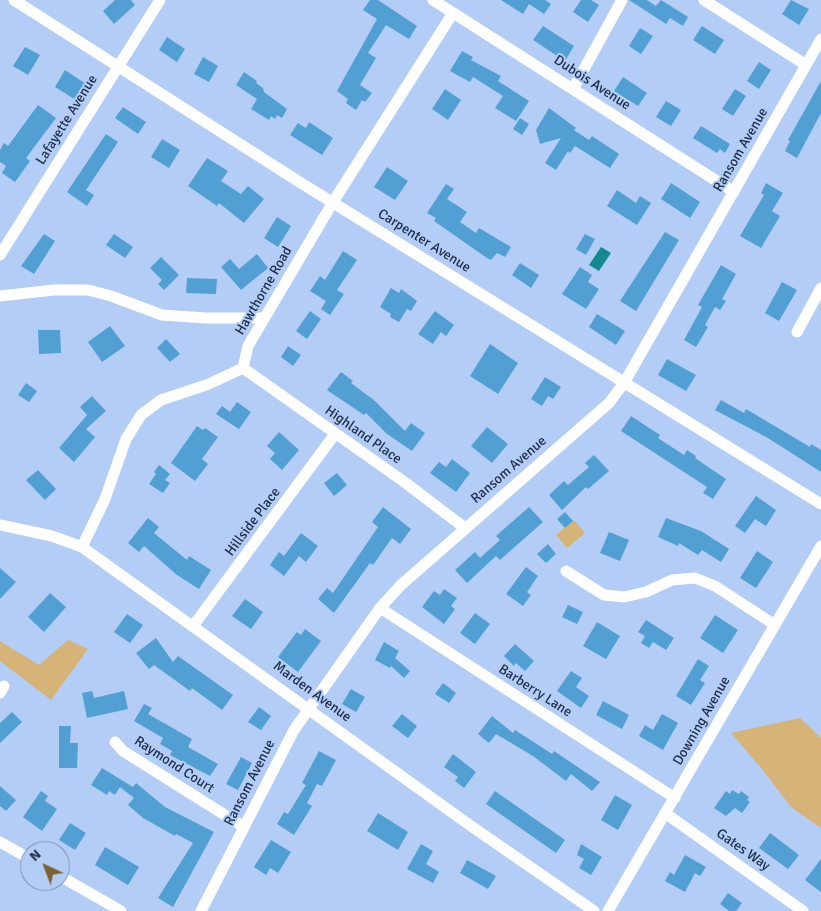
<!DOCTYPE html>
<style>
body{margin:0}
#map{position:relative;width:821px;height:911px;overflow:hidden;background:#b3cdf6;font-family:Signika,sans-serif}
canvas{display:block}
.north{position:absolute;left:20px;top:841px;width:50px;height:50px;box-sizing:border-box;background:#b3cdf6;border:1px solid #778db0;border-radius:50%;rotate:317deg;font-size:14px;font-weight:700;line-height:20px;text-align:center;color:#1d2d48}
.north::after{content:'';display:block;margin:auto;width:18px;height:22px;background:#7c6133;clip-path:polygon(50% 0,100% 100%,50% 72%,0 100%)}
</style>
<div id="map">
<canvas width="821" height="911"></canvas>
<div class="north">N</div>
</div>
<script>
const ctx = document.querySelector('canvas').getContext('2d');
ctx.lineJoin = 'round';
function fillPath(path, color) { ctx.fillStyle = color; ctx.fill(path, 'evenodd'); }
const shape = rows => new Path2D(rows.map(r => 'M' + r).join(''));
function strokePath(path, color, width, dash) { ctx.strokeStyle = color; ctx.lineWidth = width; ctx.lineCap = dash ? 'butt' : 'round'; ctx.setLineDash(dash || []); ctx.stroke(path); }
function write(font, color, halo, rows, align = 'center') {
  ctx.font = font + ' Signika,sans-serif'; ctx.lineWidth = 4; ctx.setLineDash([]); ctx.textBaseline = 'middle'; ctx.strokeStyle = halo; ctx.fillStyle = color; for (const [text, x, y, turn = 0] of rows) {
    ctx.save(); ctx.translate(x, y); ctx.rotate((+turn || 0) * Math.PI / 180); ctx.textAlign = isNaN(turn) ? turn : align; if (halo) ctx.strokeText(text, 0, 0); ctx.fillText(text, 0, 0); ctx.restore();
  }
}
const green = shape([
 [574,520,585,533,567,548,556,535],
 [68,640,88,649,51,700,0,661,0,641,39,665],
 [800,718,821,738,821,828,791,807,762,769,731,733]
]);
const water = shape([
 [601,247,611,253,599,271,589,265]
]);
const building = shape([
 [115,0,131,0,135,5,114,24,103,11],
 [370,0,378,0,417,26,409,39,386,25,368,53,376,58,360,85,372,93,365,102,362,100,356,110,346,103,348,99,337,91,377,19,363,10],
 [501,0,545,0,551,4,544,14,529,4,523,14],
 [581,0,591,0,599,5,588,22,573,12],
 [629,0,647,0,656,6,661,0,688,17,683,26,670,18,666,24],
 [791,0,809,9,799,25,782,14],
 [543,26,574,46,565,61,533,40],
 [702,26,724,40,715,54,693,40],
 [640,28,653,36,641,54,629,46],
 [167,37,185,49,177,62,159,50],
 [25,47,40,55,28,75,13,66],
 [462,51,473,57,471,60,501,76,498,81,529,101,516,121,495,108,503,96,473,77,470,82,450,71],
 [203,57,218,66,209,82,194,74],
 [759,62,771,70,759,89,747,81],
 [65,70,86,84,76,100,55,87],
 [244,72,257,81,256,83,263,88,264,92,287,109,282,118,277,115,275,119,271,116,269,120,251,109,257,99,236,85],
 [623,77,647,93,638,106,614,91],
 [821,81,821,113,797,158,785,151,790,141,788,140],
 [445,89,461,100,448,120,432,109],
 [735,89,746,96,733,116,722,109],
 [666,101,681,110,671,126,656,117],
 [38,105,56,118,26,158,30,161,15,182,2,173,6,166,0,162,0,150,4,143,8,146],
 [123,107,146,122,138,134,115,118],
 [549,108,576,128,574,130,589,140,592,136,619,154,610,168,575,146,570,153,568,151,556,170,545,163,561,138,540,144,536,130],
 [520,118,529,124,522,135,513,129],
 [309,122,333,138,322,155,290,135,298,123,306,128],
 [701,126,730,144,725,153,720,149,717,153,693,138],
 [106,134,118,142,86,190,94,195,87,206,67,192],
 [162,139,180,150,169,168,151,157],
 [207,158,228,171,221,181,241,194,248,186,264,199,244,223,219,203,217,206,188,186],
 [387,167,408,181,395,200,374,187],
 [671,183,700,202,690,218,661,199],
 [766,183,783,193,772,211,780,216,761,248,740,236,764,195,761,193],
 [446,184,454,189,447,199,467,212,460,222,476,233,479,228,511,247,505,257,497,253,491,260,487,258,434,221,436,218,427,213],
 [617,190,636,203,640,196,651,203,637,225,607,206],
 [277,217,291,226,278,247,264,238],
 [665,232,679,240,636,311,620,301],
 [44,234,55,241,34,274,21,266],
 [114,234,133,247,125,258,106,245],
 [585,234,595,239,586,255,576,249],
 [343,251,357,260,337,290,344,294,330,315,321,309,326,301,310,291,320,276,325,280],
 [257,254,268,268,241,290,221,267,230,259,239,269],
 [161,257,179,275,164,290,158,284,162,280,150,268],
 [520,263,539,275,531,288,512,275],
 [721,265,736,274,722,299,726,301,720,310,715,307,705,325,708,327,696,347,684,340,702,307,698,305],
 [580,267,592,275,588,282,599,289,586,309,562,294],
 [187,278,217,279,216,294,186,293],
 [782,282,797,290,779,321,765,313],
 [391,288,399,293,401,289,417,301,411,311,407,309,399,322,390,317,391,314,380,307],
 [310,311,321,319,307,339,296,331],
 [435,311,454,325,446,336,441,332,433,344,418,334],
 [597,314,625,331,616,345,589,327],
 [110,326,125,346,102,362,88,342],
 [38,330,60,330,61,353,39,354],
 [166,339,180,354,170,362,157,348],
 [490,344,518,363,498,394,470,376],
 [288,346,301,355,293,366,281,357],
 [667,359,696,375,686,391,658,375],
 [341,372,353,381,351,383,375,401,405,431,411,423,425,433,412,451,387,434,366,413,364,415,327,390],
 [545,377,561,387,553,399,548,396,542,406,531,399],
 [26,383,37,391,29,402,18,395],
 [92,396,106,411,86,429,95,437,74,462,59,448,87,415,80,407],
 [721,400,744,413,746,409,810,447,811,444,821,450,821,472,768,438,715,410],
 [237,402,251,412,239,429,216,414,222,406,230,412],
 [631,416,660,435,658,438,684,455,687,450,696,456,695,458,726,479,713,499,703,493,707,487,621,431],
 [197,426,203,430,205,428,218,437,202,459,208,464,195,481,171,463],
 [487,427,508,444,492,463,471,446],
 [279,432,299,450,282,470,270,459,275,453,267,446],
 [594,455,609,471,588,489,586,487,562,510,549,495,564,481,568,485,589,467,585,463],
 [452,459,470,473,456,492,430,473,439,462,446,467],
 [159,465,170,474,165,480,170,483,163,493,149,484,156,474,154,472],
 [38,470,56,489,45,500,26,480],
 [337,473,347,485,334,496,324,483],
 [756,496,776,510,766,526,755,519,745,533,735,526],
 [383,507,411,529,400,544,392,538,373,565,370,563,334,613,318,599,327,588,333,593,378,527,372,522],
 [529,507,543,522,500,560,496,556,467,583,455,570,475,552,480,558,500,540,496,536],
 [565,512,573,521,565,528,557,519],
 [148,518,159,527,154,533,187,560,189,556,211,570,199,589,177,575,144,546,139,552,128,543],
 [666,518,701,531,729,549,721,562,702,550,698,555,679,543,678,546,658,537],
 [609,532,629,540,620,561,600,553],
 [301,533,318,546,306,562,299,556,284,576,270,565,279,552,284,556],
 [548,544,556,554,546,563,537,554],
 [757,551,773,562,756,588,740,578],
 [526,567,538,576,527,592,531,595,523,606,506,594],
 [0,568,16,582,0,599],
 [444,589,457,598,451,606,455,609,444,624,422,607,434,591,440,595],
 [50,593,66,607,44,632,28,617],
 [245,599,263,612,251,629,232,616],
 [568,605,583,612,577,624,562,617],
 [475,613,490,624,475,644,460,633],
 [127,614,143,625,130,643,114,632],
 [715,615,738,630,723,653,700,638],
 [646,620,674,638,666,650,653,642,649,648,641,643,645,636,638,632],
 [597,622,620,636,606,659,583,646],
 [305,629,321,641,298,672,278,657,297,632,301,635],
 [156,638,173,662,178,656,233,695,222,710,192,688,190,691,154,665,149,669,136,653],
 [384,642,399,651,395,658,410,671,404,678,391,666,390,668,375,660],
 [515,644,534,661,525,671,516,663,514,666,504,656],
 [698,659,709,666,700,680,705,683,691,705,676,696],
 [571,671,582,678,576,687,589,696,581,708,557,691],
 [443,683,456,693,449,703,435,694],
 [351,689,365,697,356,712,342,704],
 [92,691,94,698,124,691,128,709,87,718,82,693],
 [603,701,629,715,622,729,596,715],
 [144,704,152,708,148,714,192,739,188,747,218,764,210,776,170,755,172,751,160,744,163,738,134,721],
 [259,707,271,716,261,730,248,722],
 [12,712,22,722,0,743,0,723],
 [402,714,417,726,408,738,392,726],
 [662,714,678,723,663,750,639,736,645,725,653,730],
 [492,716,513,733,515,730,552,754,554,751,600,782,592,791,571,774,566,781,533,756,496,734,489,743,478,734],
 [59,726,71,726,70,743,78,743,77,768,59,768],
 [319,751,336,760,322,786,317,784,307,803,312,806,294,835,277,824,284,812,288,814,306,785,302,783],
 [453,754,476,772,464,788,455,781,458,777,444,767],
 [241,757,252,763,238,790,226,784],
 [102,768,133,787,136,783,165,807,214,832,173,907,158,898,193,843,176,834,175,836,143,818,128,805,134,798,120,787,115,795,109,791,107,795,91,785],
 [0,786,16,800,6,811,0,806],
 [732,790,739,794,741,791,749,797,747,800,750,802,742,813,735,808,726,816,714,808,726,791,730,794],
 [41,791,48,796,45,801,57,809,42,831,23,817],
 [495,791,565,840,556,853,486,804],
 [615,795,632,805,618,830,601,820],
 [378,813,408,832,398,850,367,831],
 [70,823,86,833,75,850,59,840],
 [770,833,799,855,788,869,759,848],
 [271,840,291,852,278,873,270,868,266,875,254,867],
 [421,844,433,851,426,864,439,872,433,883,407,869],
 [581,844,602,857,591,875,579,868,584,859,577,855],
 [105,847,139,867,128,885,95,865],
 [685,855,706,867,700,876,695,873,685,892,665,881,670,872,674,875],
 [821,859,821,892,805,880],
 [467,860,496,876,488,889,460,873],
 [728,893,742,903,736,911,729,911,720,904]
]);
const minor = shape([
 [14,0,301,183,821,504],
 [433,0,734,192],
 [704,0,806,65],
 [573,89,622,0],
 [0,255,160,0],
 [0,296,54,290,88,290,111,296,162,315,206,318,264,318],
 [797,332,821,288],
 [243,368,403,481,465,528],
 [0,525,52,536,82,547,471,826,594,911],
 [82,547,105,499,126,439,141,415,161,400,209,384,243,368,248,346,333,202,453,13],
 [566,571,604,595,624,597,646,592,672,580,695,578,715,586,775,625],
 [380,608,675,798],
 [193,626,335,434],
 [0,693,4,686],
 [115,742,123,751,244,827],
 [665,813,803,911],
 [0,842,30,859],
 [60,876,121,911],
 [201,911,294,730,380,608,401,585,609,403,624,383,821,39],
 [608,911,821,546]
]);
const streetNames = [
 ["Dubois Avenue",592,83,33],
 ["Lafayette Avenue",67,120,-58],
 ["Ransom Avenue",741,150,-60],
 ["Carpenter Avenue",424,241,32],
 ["Hawthorne Road",264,291,-60],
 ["Highland Place",363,435,35],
 ["Ransom Avenue",509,470,-41],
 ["Hillside Place",253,522,-53],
 ["Barberry Lane",535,691,33],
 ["Marden Avenue",312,692,36],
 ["Downing Avenue",702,721,-60],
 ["Raymond Court",174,765,33],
 ["Ransom Avenue",250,783,-63],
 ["Gates Way",743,850,35]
];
fillPath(green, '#d6b377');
fillPath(water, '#148a90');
fillPath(building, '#52a0d3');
strokePath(minor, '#fff', 11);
write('14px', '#1d2d48', '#b3cdf6', streetNames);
</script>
